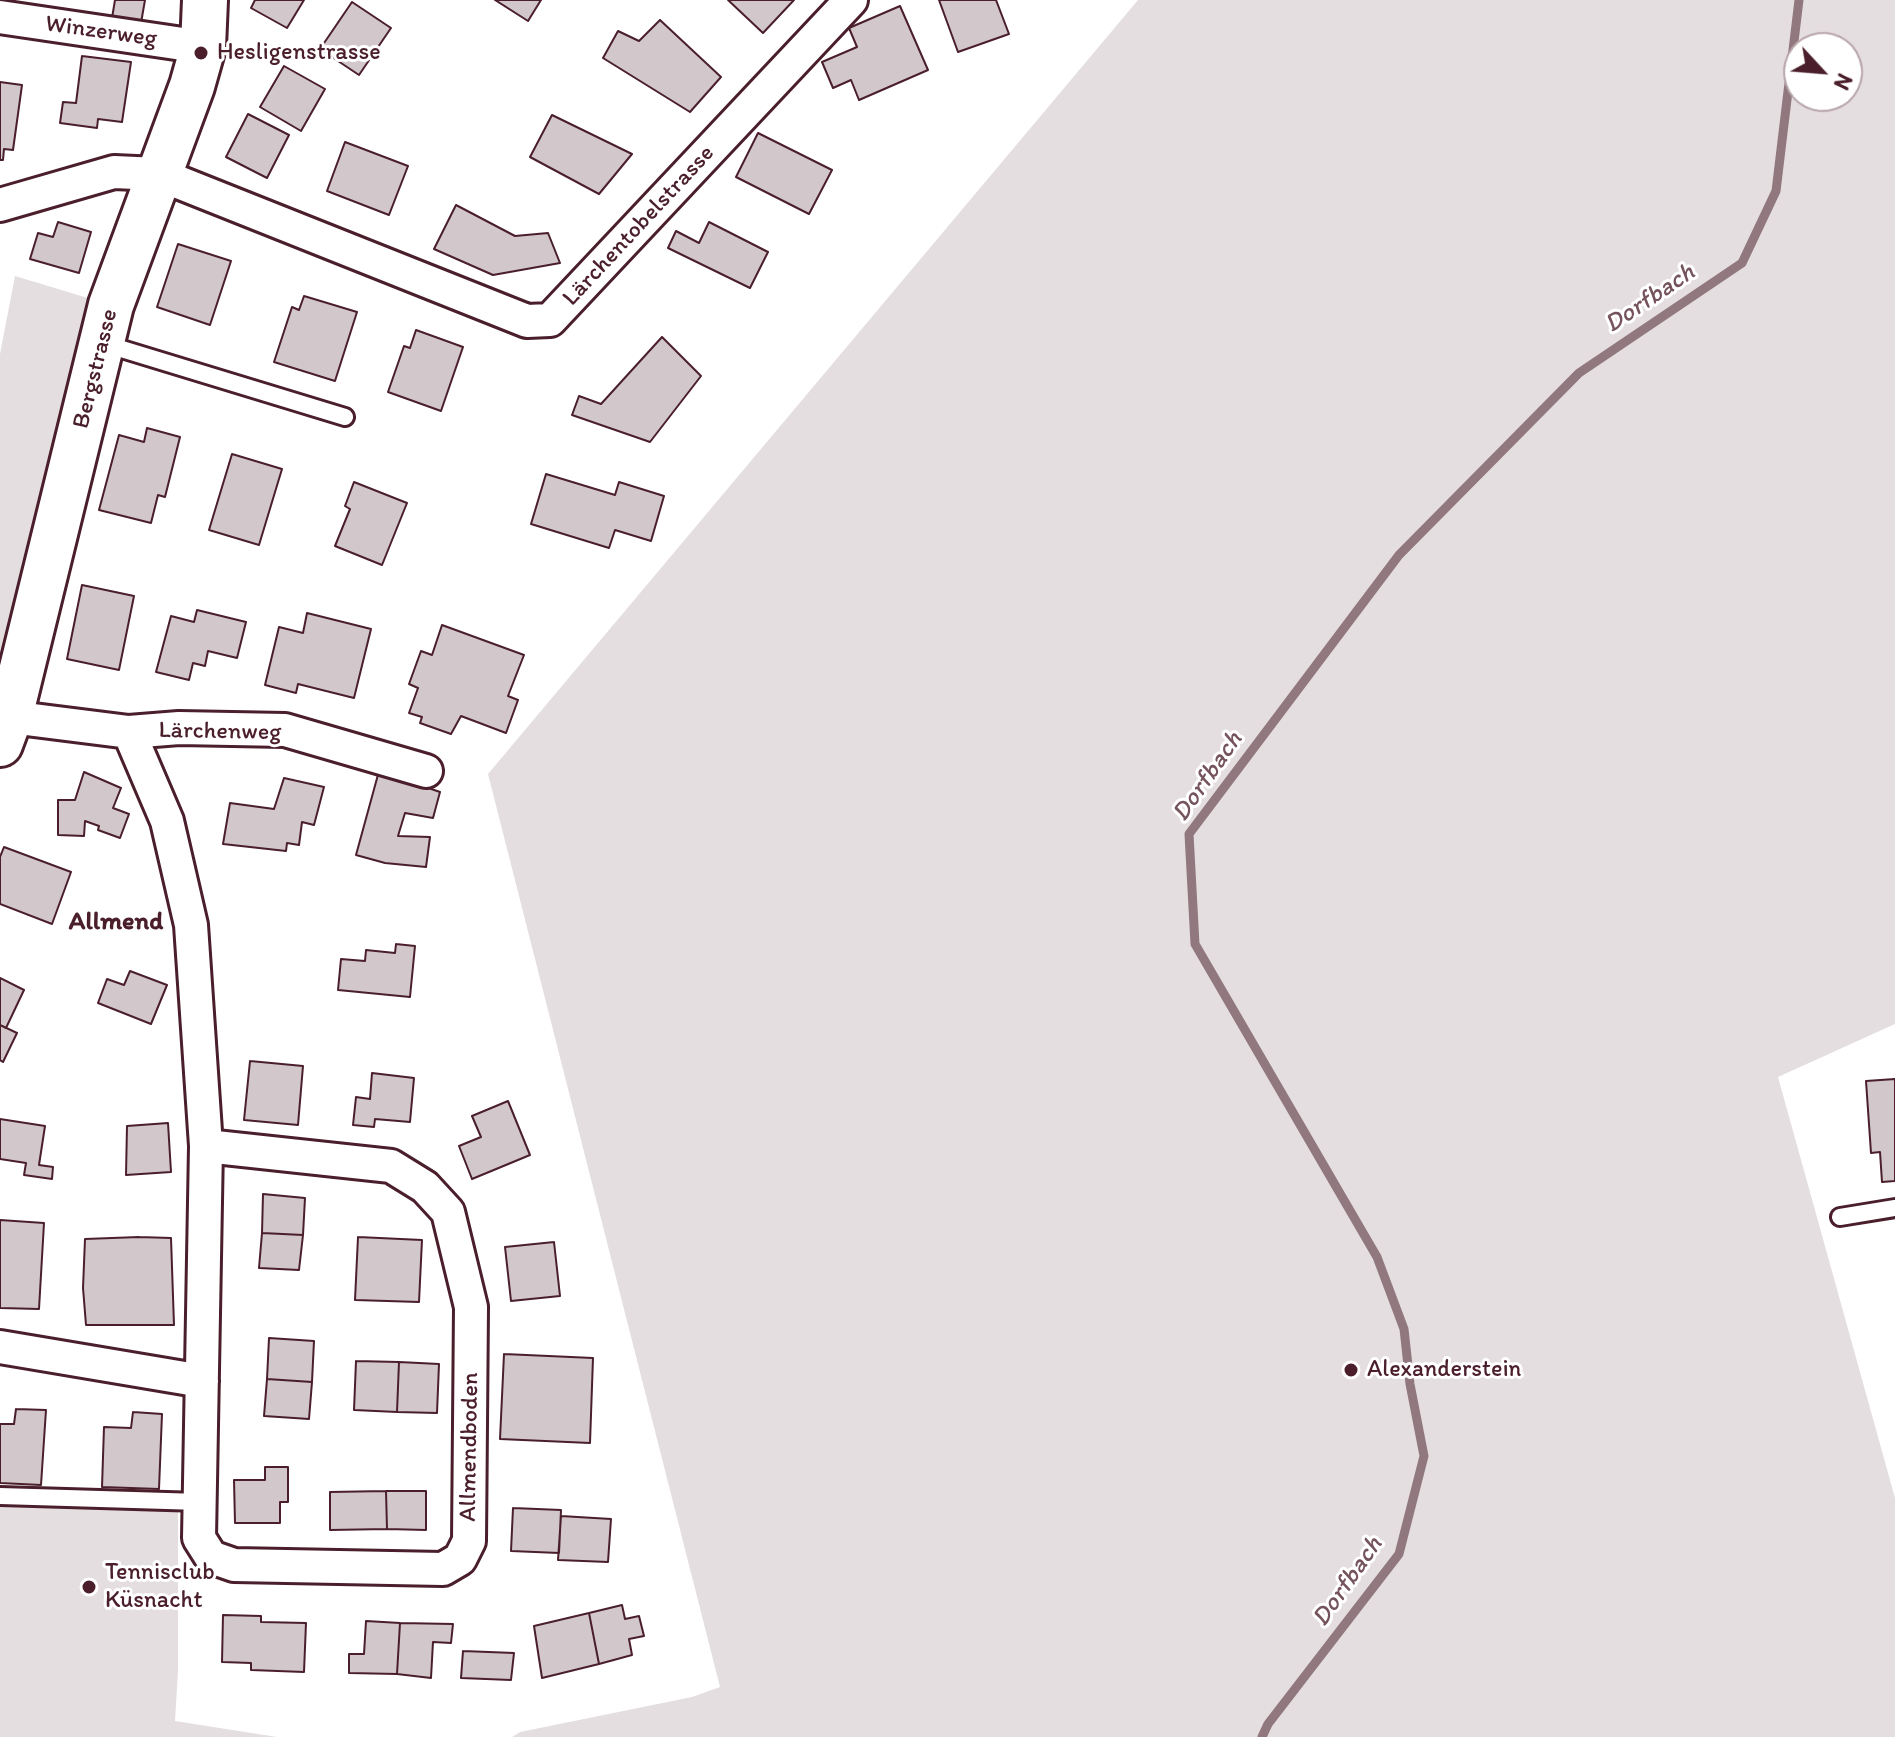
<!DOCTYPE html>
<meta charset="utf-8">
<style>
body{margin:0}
#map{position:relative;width:1895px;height:1737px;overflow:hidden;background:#fff;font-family:Itim,sans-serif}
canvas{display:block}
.north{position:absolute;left:1783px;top:32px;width:80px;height:80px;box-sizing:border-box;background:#fff;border:2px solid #b7a5aa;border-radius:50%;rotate:116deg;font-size:22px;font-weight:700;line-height:32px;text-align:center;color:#4a1f2b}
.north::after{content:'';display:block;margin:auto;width:28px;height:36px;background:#4a1f2b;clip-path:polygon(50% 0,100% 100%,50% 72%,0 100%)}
</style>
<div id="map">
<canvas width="1895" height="1737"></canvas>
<div class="north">N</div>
</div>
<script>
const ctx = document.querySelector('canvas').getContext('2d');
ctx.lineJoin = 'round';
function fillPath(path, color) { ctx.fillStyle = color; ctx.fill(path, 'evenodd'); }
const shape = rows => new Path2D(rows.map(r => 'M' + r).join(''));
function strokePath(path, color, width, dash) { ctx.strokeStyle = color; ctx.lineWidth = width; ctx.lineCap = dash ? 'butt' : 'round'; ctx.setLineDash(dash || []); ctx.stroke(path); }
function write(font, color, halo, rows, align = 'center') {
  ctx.font = font + ' Itim,sans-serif'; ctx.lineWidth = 6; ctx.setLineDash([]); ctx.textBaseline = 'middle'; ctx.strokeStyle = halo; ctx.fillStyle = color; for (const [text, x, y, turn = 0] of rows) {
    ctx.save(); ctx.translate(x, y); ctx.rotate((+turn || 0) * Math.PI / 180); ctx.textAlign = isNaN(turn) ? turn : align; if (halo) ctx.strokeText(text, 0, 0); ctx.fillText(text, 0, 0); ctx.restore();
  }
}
const green = shape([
 [1138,0,1895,0,1895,1024,1778,1077,1895,1498,1895,1737,512,1737,520,1732,692,1697,720,1687,488,774],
 [1799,48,1847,48,1847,96,1799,96],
 [15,276,111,305,0,712,0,354],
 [0,1503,178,1508,178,1671,175,1721,277,1737,0,1737]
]);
const stream = shape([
 [1262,1737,1268,1724,1399,1554,1424,1456,1410,1384,1404,1329,1377,1257,1195,944,1189,834,1399,555,1579,373,1742,263,1776,191,1799,0]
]);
const building = shape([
 [115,0,145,0,141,23,112,18,115,0],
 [255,0,304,0,287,28,251,8,255,0],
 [495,0,541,0,528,21,495,0],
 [728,0,794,0,763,33,728,0],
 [939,0,996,0,1009,34,958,52,939,0],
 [352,2,391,28,359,75,320,49,352,2],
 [900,6,928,70,859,100,851,80,833,88,822,62,857,47,849,28,900,6],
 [660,20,721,77,690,112,603,58,618,31,639,41,660,20],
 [82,56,131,62,122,122,98,119,97,128,60,123,63,102,76,103,82,56],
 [284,66,325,89,301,131,260,107,284,66],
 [0,82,22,85,13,150,4,149,3,160,0,160,0,82],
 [248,114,289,135,267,178,226,157,248,114],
 [552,115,632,154,599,194,530,157,552,115],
 [758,133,832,170,809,214,736,177,758,133],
 [345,142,408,166,389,215,327,191,345,142],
 [456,205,515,236,548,233,560,263,493,275,434,249,456,205],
 [58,222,91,232,79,273,30,259,38,233,53,237,58,222],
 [709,222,768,252,750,288,668,248,676,231,699,243,709,222],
 [178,244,231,261,210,325,157,307,178,244],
 [304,296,357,312,335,381,274,362,292,307,299,310,304,296],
 [416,330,463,347,441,411,388,392,404,346,410,348,416,330],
 [662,337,701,376,650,442,572,415,579,396,601,404,662,337],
 [147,428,180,437,165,497,158,495,151,523,99,510,119,435,144,442,147,428],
 [232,454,282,469,259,545,209,530,232,454],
 [546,474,615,495,619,482,664,496,651,541,615,530,609,548,531,524,546,474],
 [354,482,407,503,382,565,335,546,350,509,345,506,354,482],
 [82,585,134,596,119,670,67,659,82,585],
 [197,610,246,622,237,658,208,651,205,666,193,663,189,680,156,672,171,616,194,622,197,610],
 [307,613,371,629,354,698,298,684,296,693,265,685,279,627,303,633,307,613],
 [442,625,524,655,508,696,518,700,506,733,461,716,451,734,420,723,422,717,409,713,418,688,409,684,421,651,432,655,442,625],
 [379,771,440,792,433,818,405,813,398,836,430,837,426,867,385,863,356,855,379,771],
 [84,772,121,788,113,808,129,814,120,838,98,830,99,826,85,821,84,836,58,835,58,800,75,800,84,772],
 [284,778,324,787,314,825,302,822,299,845,287,843,286,851,223,844,230,803,274,809,284,778],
 [4,847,71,872,52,924,0,904,0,857,4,847],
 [396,944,415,946,410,997,338,990,341,959,365,961,366,950,395,953,396,944],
 [130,971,167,985,151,1024,98,1003,107,979,124,985,130,971],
 [0,978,24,990,6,1028,0,1025,0,978],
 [0,1025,17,1033,3,1062,0,1060,0,1025],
 [250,1061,303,1066,298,1125,244,1120,250,1061],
 [372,1073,414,1078,410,1122,375,1119,374,1127,353,1125,356,1097,370,1099,372,1073],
 [1895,1079,1895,1181,1882,1182,1880,1152,1871,1153,1866,1081,1895,1079],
 [508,1101,530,1155,472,1179,459,1146,481,1137,472,1116,508,1101],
 [0,1119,45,1126,39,1165,53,1167,52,1179,24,1175,26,1163,0,1159,0,1119],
 [168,1123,171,1172,126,1175,127,1126,168,1123],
 [263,1194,305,1198,303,1235,262,1233,263,1194],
 [0,1220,44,1223,39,1309,0,1308,0,1220],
 [262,1233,303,1235,299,1270,259,1268,262,1233],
 [139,1237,171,1238,174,1325,86,1325,83,1288,85,1239,139,1237],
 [358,1237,422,1240,419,1302,355,1300,358,1237],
 [554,1242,560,1296,511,1301,505,1247,554,1242],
 [269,1338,314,1341,312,1382,267,1379,269,1338],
 [504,1354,593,1358,590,1443,500,1439,504,1354],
 [356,1361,399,1362,397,1412,354,1410,356,1361],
 [399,1362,439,1364,437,1413,397,1412,399,1362],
 [267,1379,312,1382,309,1419,264,1416,267,1379],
 [16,1409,46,1410,41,1485,0,1483,0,1424,14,1424,16,1409],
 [133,1412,162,1414,159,1489,102,1487,104,1427,131,1428,133,1412],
 [265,1467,288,1467,288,1502,280,1502,280,1523,235,1523,234,1480,265,1480,265,1467],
 [386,1491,426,1491,426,1530,387,1529,386,1491],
 [386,1491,387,1529,330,1530,330,1492,386,1491],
 [513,1508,561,1510,559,1553,511,1551,513,1508],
 [561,1516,611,1519,608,1562,558,1560,561,1516],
 [622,1605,625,1619,639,1616,644,1636,629,1639,632,1655,599,1664,589,1613,622,1605],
 [589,1613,599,1664,542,1678,534,1626,589,1613],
 [223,1615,261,1616,261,1622,306,1623,304,1672,251,1670,251,1663,222,1662,223,1615],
 [366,1621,400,1623,397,1674,349,1673,349,1654,364,1654,366,1621],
 [400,1623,453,1624,451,1643,433,1642,431,1678,397,1674,400,1623],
 [463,1651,514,1653,511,1680,461,1678,463,1651]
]);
const lane = shape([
 [102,343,345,417],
 [1840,1217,1895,1208],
 [0,1496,200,1502]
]);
const street = shape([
 [0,17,203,47],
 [0,205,114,172,158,174,527,321,550,320,851,0],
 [10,717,129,732,179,728,285,730,426,771],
 [129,732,167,821,191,925,206,1146],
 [206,1146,391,1166,425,1187,448,1212,471,1307,469,1541,460,1559,443,1569,234,1565,211,1557,199,1538,206,1146],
 [0,1347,202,1381]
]);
const secondary = shape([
 [0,744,10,717,111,305,192,86,203,47,205,0]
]);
const markers = [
 [201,53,8,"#4a1f2b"],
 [1351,1370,8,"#4a1f2b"],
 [89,1587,8,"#4a1f2b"]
];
const streetNames = [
 ["Winzerweg",101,32,8],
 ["Lärchentobelstrasse",639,226,-47],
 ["Bergstrasse",96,369,-76],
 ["Lärchenweg",220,732,1],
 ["Allmendboden",470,1447,-89]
];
const poiNames = [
 ["Hesligenstrasse",217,53],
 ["Alexanderstein",1367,1370],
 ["Tennisclub",105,1573],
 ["Küsnacht",105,1601]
];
const waterNames = [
 ["Dorfbach",1650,299,-34],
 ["Dorfbach",1208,777,-55],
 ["Dorfbach",1348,1582,-55]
];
const neighbourhoodNames = [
 ["Allmend",116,922]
];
fillPath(green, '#e5dee0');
strokePath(stream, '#91787e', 9);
fillPath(building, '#d2c7cb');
strokePath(building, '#4a1f2b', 2);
strokePath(lane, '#4a1f2b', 22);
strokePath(street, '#4a1f2b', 38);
strokePath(secondary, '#4a1f2b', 50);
strokePath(lane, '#fff', 16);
strokePath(street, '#fff', 32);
strokePath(secondary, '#fff', 44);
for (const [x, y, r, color] of markers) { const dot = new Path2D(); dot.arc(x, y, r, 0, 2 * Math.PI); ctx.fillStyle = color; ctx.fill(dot); strokePath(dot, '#fff', 3); }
write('24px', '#4a1f2b', '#fff', streetNames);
write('24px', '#4a1f2b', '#fff', poiNames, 'left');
write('italic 26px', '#74535c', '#fff', waterNames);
write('bold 26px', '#4a1f2b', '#fff', neighbourhoodNames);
</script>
